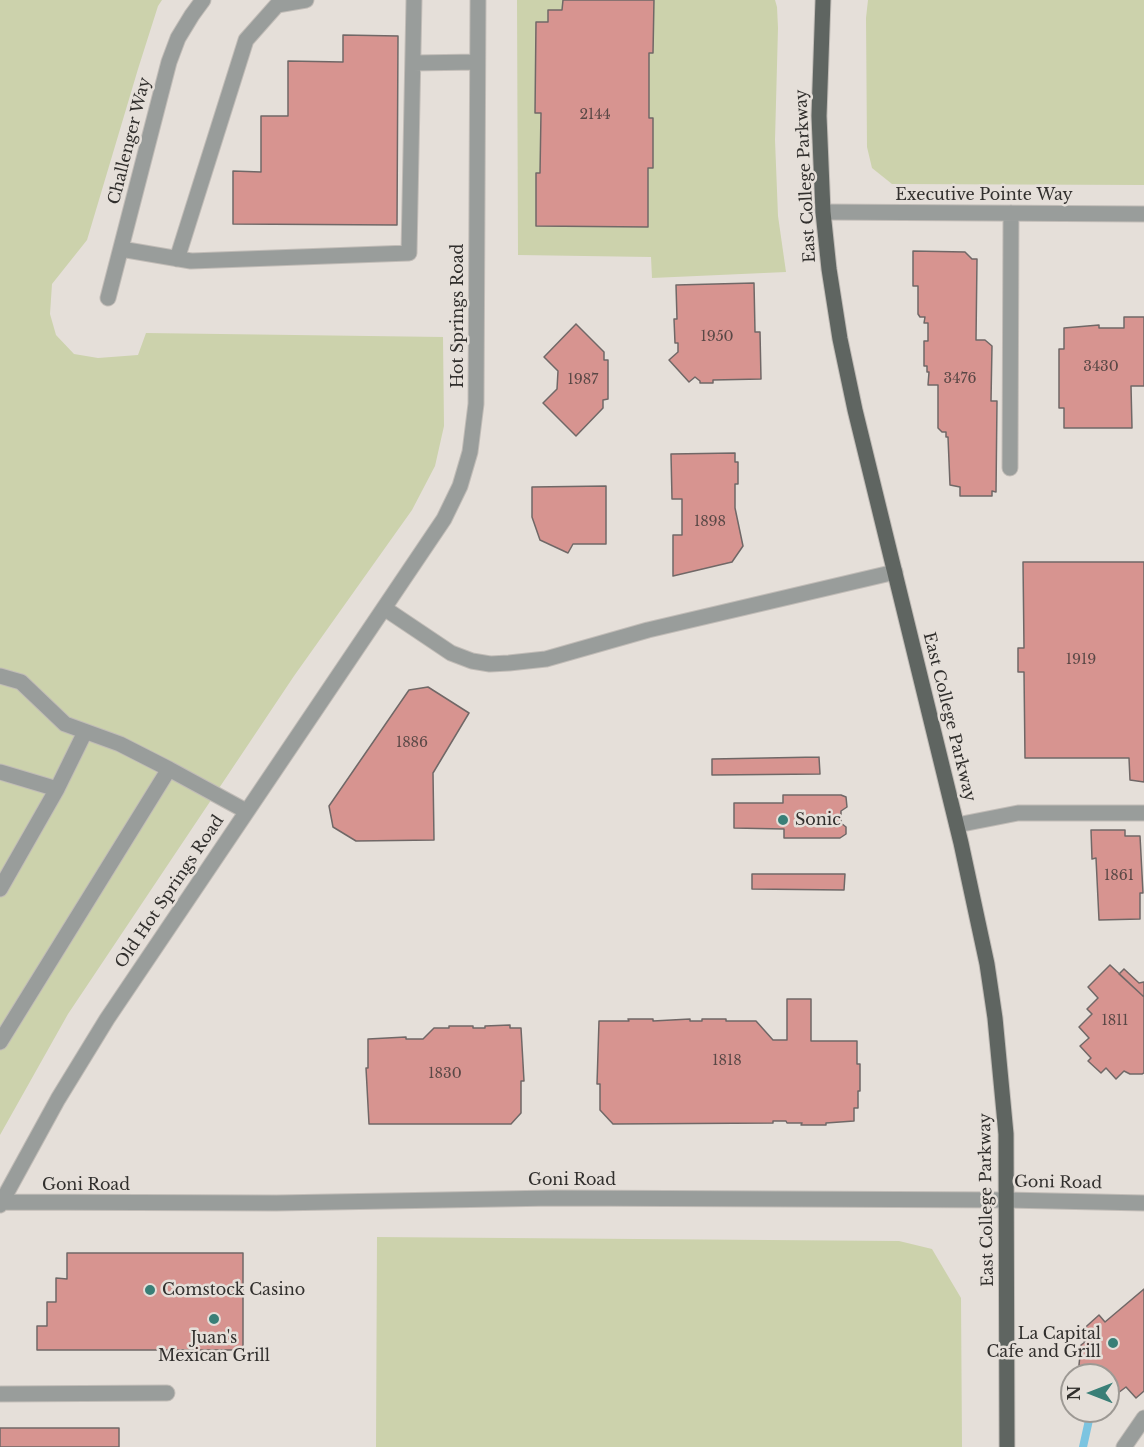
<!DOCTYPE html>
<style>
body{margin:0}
#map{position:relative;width:1144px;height:1447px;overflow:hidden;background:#e5dfd9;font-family:"Libre Baskerville",serif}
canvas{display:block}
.north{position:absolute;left:1060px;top:1363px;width:60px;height:60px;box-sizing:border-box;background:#e5dfd9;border:2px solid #9d9994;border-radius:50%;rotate:270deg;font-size:16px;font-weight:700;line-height:24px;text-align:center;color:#312f2d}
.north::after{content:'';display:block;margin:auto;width:21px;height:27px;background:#397f77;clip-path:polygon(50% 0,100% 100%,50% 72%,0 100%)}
</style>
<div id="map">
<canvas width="1144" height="1447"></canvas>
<div class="north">N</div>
</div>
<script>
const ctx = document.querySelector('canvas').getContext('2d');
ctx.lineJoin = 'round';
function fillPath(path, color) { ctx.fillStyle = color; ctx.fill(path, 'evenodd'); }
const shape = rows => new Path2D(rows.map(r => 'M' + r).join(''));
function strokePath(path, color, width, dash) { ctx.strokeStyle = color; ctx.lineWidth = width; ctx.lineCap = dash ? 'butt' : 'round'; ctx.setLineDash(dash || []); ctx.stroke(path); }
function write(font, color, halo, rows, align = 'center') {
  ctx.font = font + ' "Libre Baskerville",serif'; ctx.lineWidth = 5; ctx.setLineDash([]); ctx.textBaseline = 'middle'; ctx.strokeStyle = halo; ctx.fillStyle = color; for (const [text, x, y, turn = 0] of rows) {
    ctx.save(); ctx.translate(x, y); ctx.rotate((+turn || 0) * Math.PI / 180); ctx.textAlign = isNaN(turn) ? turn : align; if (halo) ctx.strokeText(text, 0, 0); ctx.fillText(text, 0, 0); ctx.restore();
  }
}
const green = shape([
 [0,0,162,0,158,6,138,69,87,240,52,284,50,314,56,335,74,354,98,358,138,355,146,333,443,337,444,426,435,466,412,510,294,676,68,1014,0,1135],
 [517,0,775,0,777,7,778,28,775,140,778,216,786,272,652,278,651,257,518,255],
 [868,0,1144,0,1144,185,892,184,872,168,867,147,866,18],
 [377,1237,899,1241,932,1249,961,1298,962,1447,376,1447]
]);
const stream = shape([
 [1083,1447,1091,1411]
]);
const building = shape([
 [563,0,654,0,653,53,649,53,649,118,653,118,653,168,648,168,648,227,536,226,536,173,540,173,541,113,535,113,536,22,548,22,548,10,562,10,563,0],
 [343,35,398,36,397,225,233,224,233,171,261,172,261,116,288,116,288,61,343,62,343,35],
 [913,251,965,252,972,259,977,259,976,340,985,340,992,346,991,401,997,401,996,492,992,491,992,496,960,496,960,487,950,485,948,437,946,437,946,432,942,432,938,428,938,385,928,385,929,372,927,372,927,366,924,366,924,341,928,341,928,323,924,323,925,317,920,317,918,314,918,286,913,286,913,251],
 [754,283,755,332,760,332,761,379,713,380,713,383,700,383,700,381,695,377,689,382,669,360,678,352,678,343,675,343,674,319,677,319,676,285,754,283],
 [1124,317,1144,317,1144,386,1131,386,1132,428,1064,428,1064,408,1059,408,1059,349,1064,349,1064,328,1099,325,1099,328,1124,328,1124,317],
 [576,324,604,352,604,360,608,360,608,399,603,400,603,408,576,436,543,403,557,389,558,371,544,357,576,324],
 [735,453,735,462,738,462,738,484,735,484,735,508,743,546,732,562,673,576,673,535,682,535,682,499,672,499,671,454,735,453],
 [606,486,606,544,573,544,568,553,540,540,532,517,532,487,606,486],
 [1023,562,1144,562,1144,782,1130,780,1129,758,1025,758,1024,672,1018,672,1018,648,1024,648,1023,562],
 [428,687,469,713,433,773,434,840,356,841,333,827,329,806,409,690,428,687],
 [819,757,820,774,712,775,712,759,819,757],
 [783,795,841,795,846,797,847,807,841,811,841,823,846,827,846,834,840,838,784,838,784,829,734,828,734,803,783,803,783,795],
 [1091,830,1125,830,1125,836,1140,836,1143,893,1140,893,1140,919,1099,920,1096,858,1092,859,1091,830],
 [752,874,845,874,844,890,752,889,752,874],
 [1110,965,1144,997,1144,1073,1142,1074,1130,1074,1124,1071,1116,1079,1106,1068,1101,1073,1088,1061,1091,1058,1080,1046,1089,1038,1079,1027,1092,1014,1087,1009,1098,998,1088,987,1110,965],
 [1124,969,1139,983,1144,982,1144,997,1119,974,1124,969],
 [787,999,811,999,811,1041,857,1041,857,1064,860,1064,860,1091,858,1091,858,1108,854,1108,854,1121,826,1123,826,1125,801,1125,802,1123,787,1123,786,1121,773,1121,773,1123,613,1124,600,1110,600,1084,597,1084,599,1021,629,1021,628,1019,653,1019,653,1021,690,1019,690,1021,702,1021,702,1019,726,1019,726,1021,756,1021,773,1040,787,1040,787,999],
 [510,1025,510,1028,521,1028,524,1081,521,1081,521,1113,511,1124,369,1124,366,1068,368,1068,368,1039,406,1037,406,1039,423,1039,434,1028,449,1028,449,1026,473,1026,473,1028,485,1028,485,1026,510,1025],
 [67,1253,243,1253,243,1350,37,1350,37,1326,47,1326,47,1302,56,1302,56,1278,67,1279,67,1253],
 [1144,1289,1144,1391,1136,1398,1126,1387,1118,1393,1108,1382,1108,1375,1087,1375,1079,1365,1081,1345,1085,1342,1078,1334,1099,1315,1105,1322,1144,1289],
 [0,1428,119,1428,119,1447,0,1447,0,1428]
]);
const minor = shape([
 [413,63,477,62],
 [823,212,1144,214],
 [121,249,191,261,409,253,414,0],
 [177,259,246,40,277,5,306,0],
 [108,298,169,62,178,38,192,15,203,0],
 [1010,468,1011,213],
 [384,608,451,653,472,661,490,664,509,663,546,659,648,630,895,572],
 [0,676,21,682,65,724,120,744,169,769],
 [0,772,57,789],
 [957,825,1018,813,1144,813],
 [0,889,57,789,85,732],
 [0,1042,169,769,246,811],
 [0,1202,276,1203,554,1198,1007,1200,1144,1203],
 [0,1205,58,1099,107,1019,444,519,460,486,470,452,476,404,478,0],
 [0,1394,167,1393],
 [1124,1447,1144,1418]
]);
const major = shape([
 [823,0,819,116,823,212,829,269,840,339,855,410,961,843,987,964,995,1018,1006,1134,1007,1447]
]);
const markers = [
 [783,820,6,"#397f77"],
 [150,1290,6,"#397f77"],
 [214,1319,6,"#397f77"],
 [1113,1343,6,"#397f77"]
];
const numberNames = [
 ["2144",595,115],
 ["1950",717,337],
 ["3430",1101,367],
 ["3476",960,379],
 ["1987",583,380],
 ["1898",710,522],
 ["1919",1081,660],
 ["1886",412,743],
 ["1861",1119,876],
 ["1811",1115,1021],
 ["1818",727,1061],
 ["1830",445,1074]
];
const streetNames = [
 ["Challenger Way",130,141,-76],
 ["East College Parkway",806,176,-93],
 ["Executive Pointe Way",984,195],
 ["Hot Springs Road",458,316,-90],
 ["East College Parkway",949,717,76],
 ["Old Hot Springs Road",170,892,-56],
 ["Goni Road",572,1180],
 ["Goni Road",1058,1183,1],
 ["Goni Road",86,1185],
 ["East College Parkway",987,1200,-91]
];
const poiNames = [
 ["Sonic",795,820],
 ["Comstock Casino",162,1290],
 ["La Capital",1101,1334,"right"],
 ["Cafe and Grill",1101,1352,"right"],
 ["Juan's",214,1338,"center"],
 ["Mexican Grill",214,1356,"center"]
];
fillPath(green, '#ccd2ac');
strokePath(stream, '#7cc4e0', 8);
fillPath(building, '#d79490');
strokePath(building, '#706867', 1.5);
strokePath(minor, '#c1bcb7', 17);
strokePath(major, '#c1bcb7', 17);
strokePath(minor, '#999d9b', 15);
strokePath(major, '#5f6561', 15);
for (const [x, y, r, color] of markers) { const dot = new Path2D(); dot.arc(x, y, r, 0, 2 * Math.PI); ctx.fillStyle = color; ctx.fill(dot); strokePath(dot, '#e5dfd9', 2); }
write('14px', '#5a4846', null, numberNames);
write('16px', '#312f2d', '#e5dfd9', streetNames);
write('16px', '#312f2d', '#e5dfd9', poiNames, 'left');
</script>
